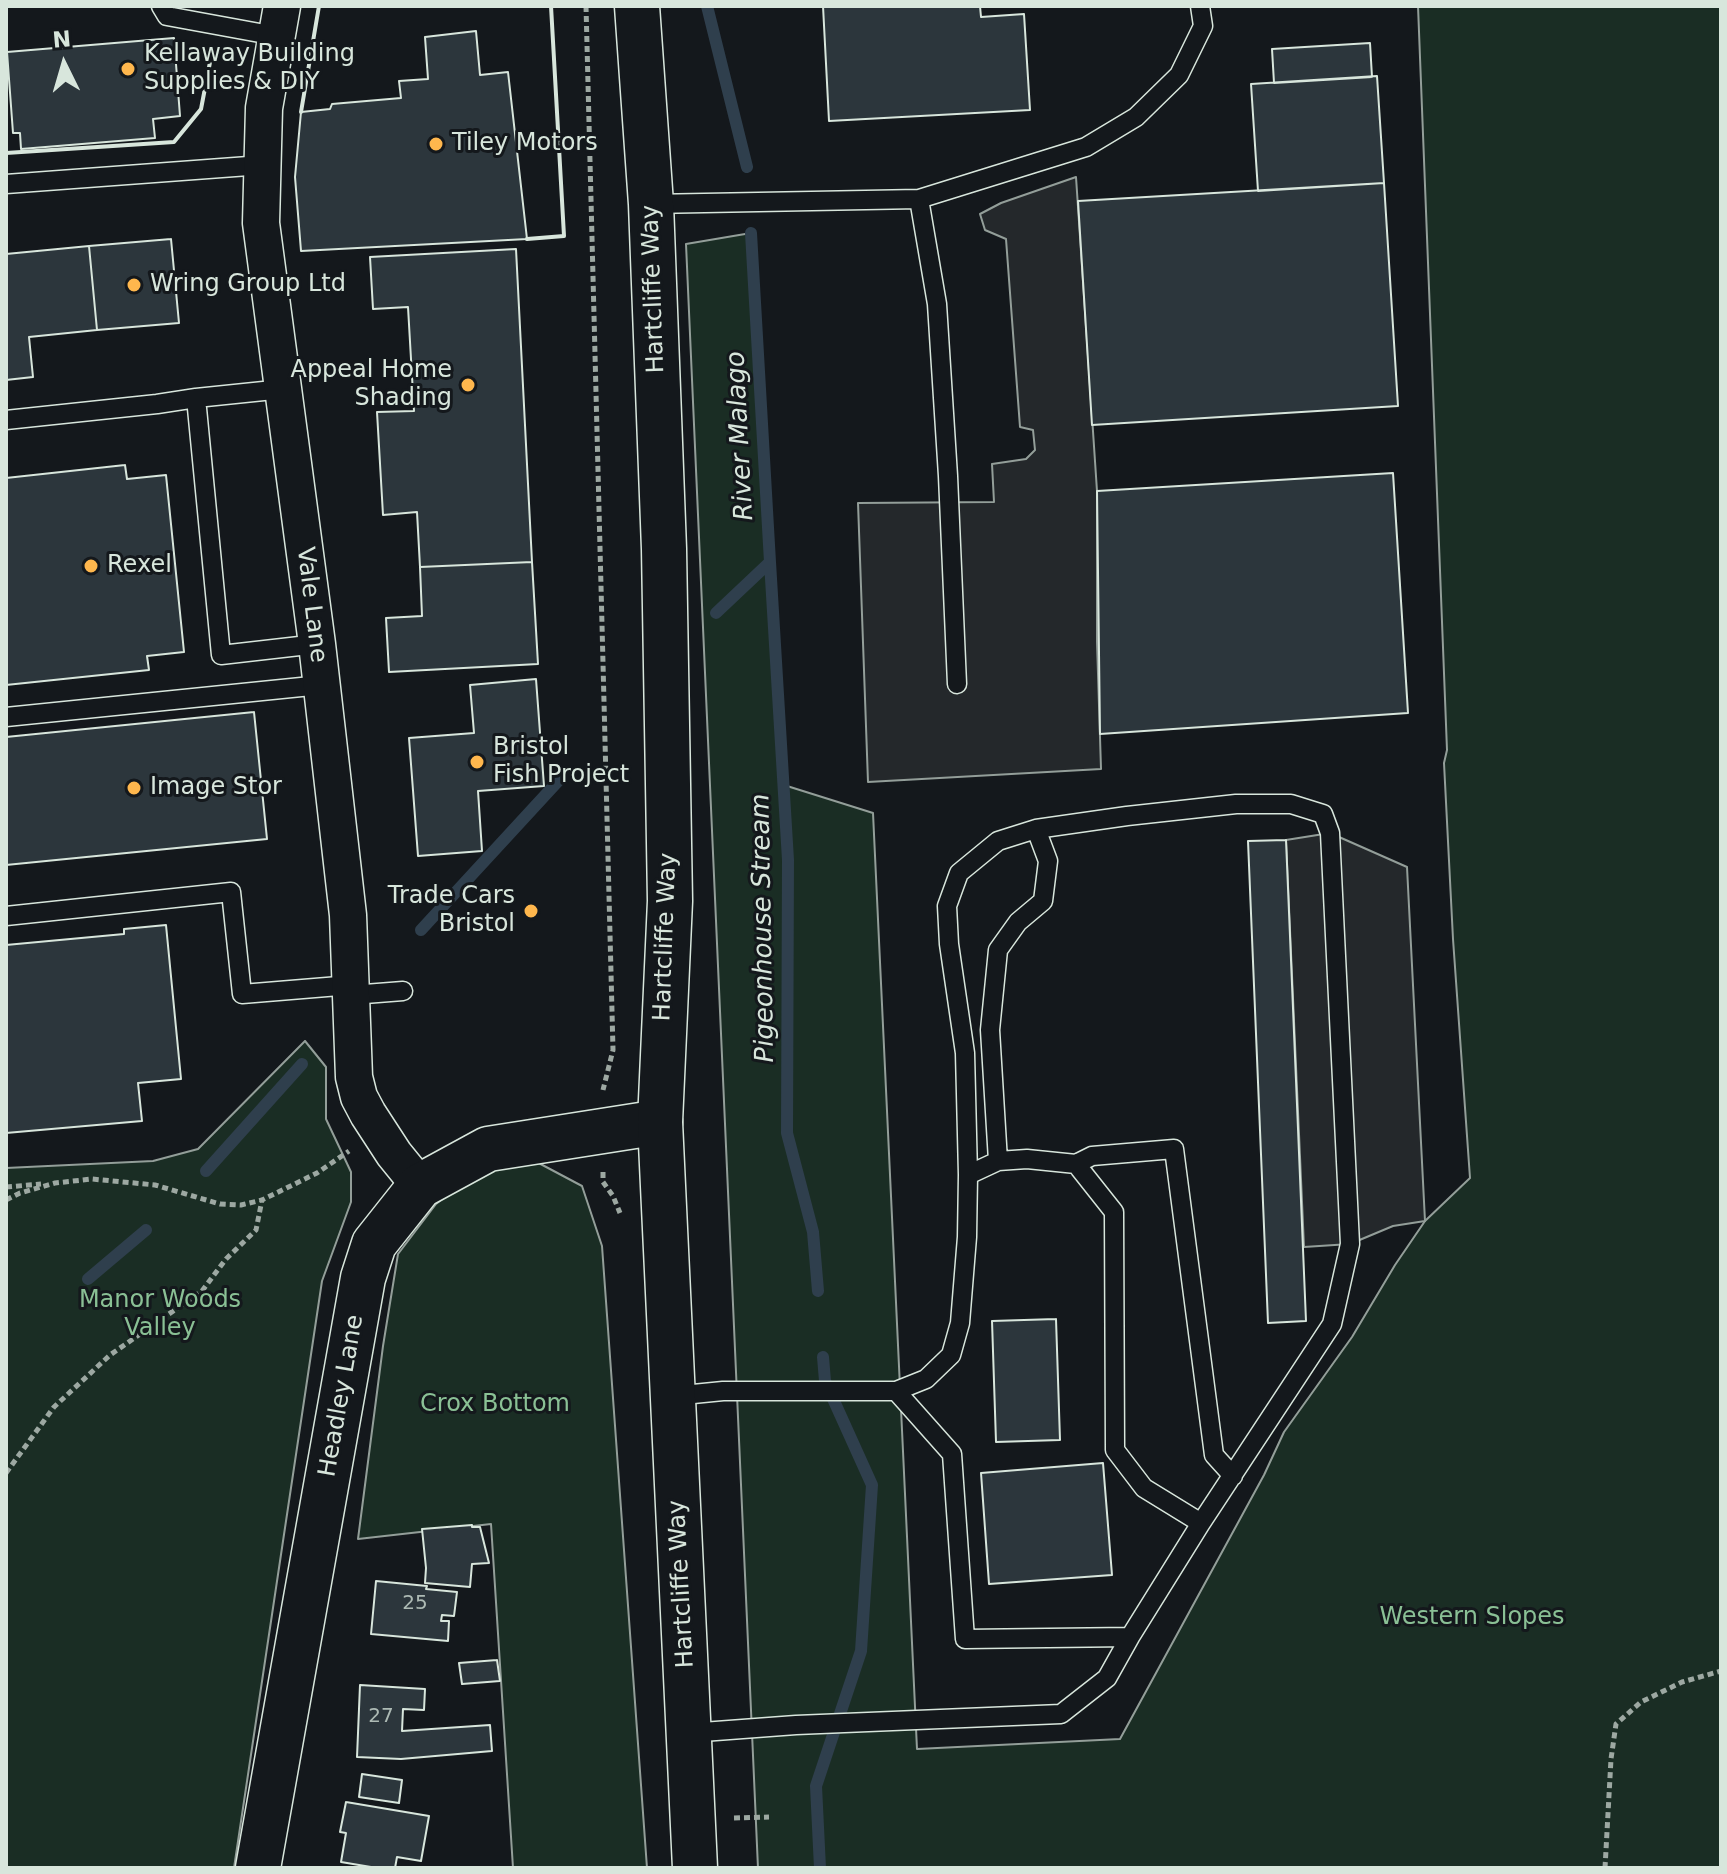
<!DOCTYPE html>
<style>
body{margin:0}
#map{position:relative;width:1727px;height:1874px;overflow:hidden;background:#14181c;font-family:"DejaVu Sans",sans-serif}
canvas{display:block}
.frame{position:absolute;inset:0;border:8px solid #d8e6dc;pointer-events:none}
.north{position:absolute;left:24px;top:24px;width:80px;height:80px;-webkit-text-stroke:6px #14181c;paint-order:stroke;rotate:355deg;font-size:22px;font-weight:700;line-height:32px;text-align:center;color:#d8e6dc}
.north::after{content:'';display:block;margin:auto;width:28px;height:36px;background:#d8e6dc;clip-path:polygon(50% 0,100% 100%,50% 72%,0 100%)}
</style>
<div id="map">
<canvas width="1727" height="1874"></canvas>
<div class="frame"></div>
<div class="north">N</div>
</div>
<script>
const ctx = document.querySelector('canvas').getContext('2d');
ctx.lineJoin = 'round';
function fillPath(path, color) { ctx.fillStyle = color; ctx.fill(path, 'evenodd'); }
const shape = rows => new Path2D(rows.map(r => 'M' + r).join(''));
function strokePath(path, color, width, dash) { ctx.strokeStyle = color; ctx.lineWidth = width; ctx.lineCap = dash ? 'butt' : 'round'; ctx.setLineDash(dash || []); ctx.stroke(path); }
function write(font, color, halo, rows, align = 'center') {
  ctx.font = font + ' "DejaVu Sans",sans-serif'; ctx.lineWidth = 6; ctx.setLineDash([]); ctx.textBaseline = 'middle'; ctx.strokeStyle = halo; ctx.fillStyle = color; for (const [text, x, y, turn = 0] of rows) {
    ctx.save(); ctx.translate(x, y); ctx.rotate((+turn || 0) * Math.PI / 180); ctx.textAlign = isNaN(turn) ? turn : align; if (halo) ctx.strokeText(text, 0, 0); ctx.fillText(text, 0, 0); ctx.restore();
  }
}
const green = shape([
 [1418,6,1721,6,1721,1868,758,1868,686,244,751,233,787,786,873,813,917,1749,1120,1739,1264,1475,1284,1432,1352,1337,1395,1265,1425,1221,1470,1178,1453,939,1444,763,1447,750,1418,6],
 [305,1041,326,1067,326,1119,351,1172,351,1202,322,1281,234,1868,6,1868,6,1168,153,1161,198,1149,305,1041],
 [533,1160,582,1186,602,1246,647,1868,513,1868,491,1524,358,1539,383,1346,398,1254,436,1204,486,1165,533,1160]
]);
const parking = shape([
 [1076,177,1097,491,1097,642,1101,769,868,782,858,503,994,502,992,464,1026,459,1035,450,1033,430,1020,427,1006,239,985,230,980,214,1001,203,1076,177],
 [1330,833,1407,867,1425,1221,1393,1226,1350,1244,1304,1247,1286,840,1330,833]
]);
const stream = shape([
 [707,6,747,167],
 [770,562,788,860,787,1133,813,1232,818,1291],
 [716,613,770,562,751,233],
 [421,930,561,778],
 [206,1171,302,1064],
 [88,1279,146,1230],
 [820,1868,816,1786,861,1651,872,1485,825,1381,823,1357]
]);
const building = shape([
 [823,6,980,6,981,17,1024,14,1030,110,829,121,823,6],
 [476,31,480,75,508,72,527,239,301,251,295,177,301,112,330,109,332,104,401,98,399,81,428,79,425,37,476,31],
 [174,38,180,116,153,119,155,138,21,149,20,133,13,133,7,52,174,38],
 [1370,43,1372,77,1274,83,1272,49,1370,43],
 [1377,76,1384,183,1258,191,1251,84,1377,76],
 [1384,183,1398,406,1092,425,1078,201,1384,183],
 [171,239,179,323,97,330,89,246,171,239],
 [89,246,97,330,29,337,33,377,6,380,6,254,89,246],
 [516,249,532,562,420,567,417,512,383,515,377,412,414,411,408,307,373,309,370,257,516,249],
 [125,465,127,479,166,475,184,652,147,656,149,670,6,685,6,478,125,465],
 [1393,473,1408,713,1100,734,1097,491,1393,473],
 [532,562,538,664,389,672,386,618,422,616,420,567,532,562],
 [536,679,544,786,478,791,482,851,418,856,409,738,474,733,470,685,536,679],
 [254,712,267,839,6,865,6,737,254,712],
 [1286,840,1306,1321,1268,1323,1248,841,1286,840],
 [166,925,181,1079,138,1083,142,1121,6,1133,6,945,124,934,124,929,166,925],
 [1056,1319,1060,1440,996,1442,992,1321,1056,1319],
 [1103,1463,1112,1575,989,1584,981,1473,1103,1463],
 [472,1525,472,1527,480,1527,489,1563,472,1564,470,1587,425,1583,426,1568,422,1529,472,1525],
 [376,1581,427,1586,426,1589,457,1592,454,1616,442,1615,441,1621,449,1621,448,1641,371,1634,376,1581],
 [497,1660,500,1681,462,1684,459,1663,497,1660],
 [360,1685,425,1689,424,1710,403,1709,402,1731,490,1725,492,1751,401,1759,357,1757,360,1685],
 [362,1774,402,1780,399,1803,359,1797,362,1774],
 [346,1802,429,1816,421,1861,397,1857,395,1868,377,1868,341,1862,346,1833,340,1832,346,1802]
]);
const path = shape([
 [586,6,613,1050,603,1090],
 [603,1172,603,1182,613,1196,620,1213],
 [6,1187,41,1184],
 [6,1200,20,1193,55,1183,92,1179,155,1185,220,1204,241,1205,262,1200,317,1173,349,1151],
 [6,1473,54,1407,110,1355,202,1291,226,1259,256,1230,262,1200],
 [734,1818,769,1817],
 [1605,1868,1611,1759,1616,1724,1641,1702,1682,1682,1721,1671]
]);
const service = shape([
 [161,6,167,16,276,36],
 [6,184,262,165],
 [919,199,1086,147,1136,117,1179,75,1203,26,1200,6],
 [651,204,919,199,937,304,948,476,957,684],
 [283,389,196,398,221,655,317,644],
 [6,420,157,404,196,398],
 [6,717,321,685],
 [6,916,231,892,242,994,351,985],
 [352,995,403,991],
 [998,1161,990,1030,998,950,1018,922,1043,901,1048,861,1036,829],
 [1076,1164,1092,1156,1174,1149,1214,1455,1233,1476],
 [968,1175,998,1161,1027,1159,1076,1164,1114,1212,1115,1450,1144,1488,1201,1523],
 [896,1391,952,1454,965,1639,1130,1637],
 [673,1396,723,1391,896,1391,926,1379,951,1355,960,1323,967,1237,968,1175,965,1053,949,944,947,906,959,873,998,841,1036,829,1127,816,1236,804,1291,804,1323,814,1330,833,1350,1244,1332,1324,1201,1523,1130,1637,1107,1678,1061,1714,796,1725,689,1733]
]);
const minor = shape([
 [282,6,264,108,261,223,317,644,348,915,354,1077,359,1097,368,1114,394,1154,420,1186]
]);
const tertiary = shape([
 [258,1868,363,1278,374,1244,420,1186,488,1149,660,1122]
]);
const trunk = shape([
 [637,6,651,204,664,549,670,901,660,1122,695,1868]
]);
const wall = shape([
 [301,112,319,6],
 [6,153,174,142,201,109,211,57],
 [527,239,564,236,551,6]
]);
const markers = [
 [128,69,8,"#ffb74d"],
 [436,144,8,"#ffb74d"],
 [134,285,8,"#ffb74d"],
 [468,385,8,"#ffb74d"],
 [91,566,8,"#ffb74d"],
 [477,762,8,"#ffb74d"],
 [134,788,8,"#ffb74d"],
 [531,911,8,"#ffb74d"]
];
const numberNames = [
 ["25",415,1604],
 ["27",381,1717]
];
const poiNames = [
 ["Kellaway Building",144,55],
 ["Supplies & DIY",144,83],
 ["Tiley Motors",452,144],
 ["Wring Group Ltd",150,285],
 ["Appeal Home",452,371,"right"],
 ["Shading",452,399,"right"],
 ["Rexel",107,566],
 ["Bristol",493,748],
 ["Fish Project",493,776],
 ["Image Stor",150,788],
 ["Trade Cars",515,897,"right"],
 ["Bristol",515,925,"right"]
];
const streetNames = [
 ["Hartcliffe Way",654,289,-92],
 ["Vale Lane",311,605,83],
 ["Hartcliffe Way",666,937,-88],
 ["Headley Lane",342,1396,-80],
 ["Hartcliffe Way",682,1584,-93]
];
const parkNames = [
 ["Manor Woods",160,1301],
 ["Valley",160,1329],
 ["Crox Bottom",495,1405],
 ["Western Slopes",1472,1618]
];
const waterNames = [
 ["River Malago",741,436,-93],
 ["Pigeonhouse Stream",764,928,-91]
];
fillPath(green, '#1a2d24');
strokePath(green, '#939e99', 2);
fillPath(parking, '#24282b');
strokePath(parking, '#939e99', 2);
strokePath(stream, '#2f3f4d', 12);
fillPath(building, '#2c363c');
strokePath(building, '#d8e6dc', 2);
strokePath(service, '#d8e6dc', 21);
strokePath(minor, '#d8e6dc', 39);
strokePath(tertiary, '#d8e6dc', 47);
strokePath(trunk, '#d8e6dc', 47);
strokePath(path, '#9da8a2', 5, [6, 4]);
strokePath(service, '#14181c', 18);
strokePath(minor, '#14181c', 36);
strokePath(tertiary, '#14181c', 44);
strokePath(trunk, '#14181c', 44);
strokePath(wall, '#d8e6dc', 4);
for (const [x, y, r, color] of markers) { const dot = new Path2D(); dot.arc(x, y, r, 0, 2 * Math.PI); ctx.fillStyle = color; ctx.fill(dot); strokePath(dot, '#14181c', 3); }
write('20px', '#adbab4', null, numberNames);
write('24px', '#d8e6dc', '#14181c', poiNames, 'left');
write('24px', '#d8e6dc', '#14181c', streetNames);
write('24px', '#8ac095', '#14181c', parkNames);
write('italic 26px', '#d8e6dc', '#14181c', waterNames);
</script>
